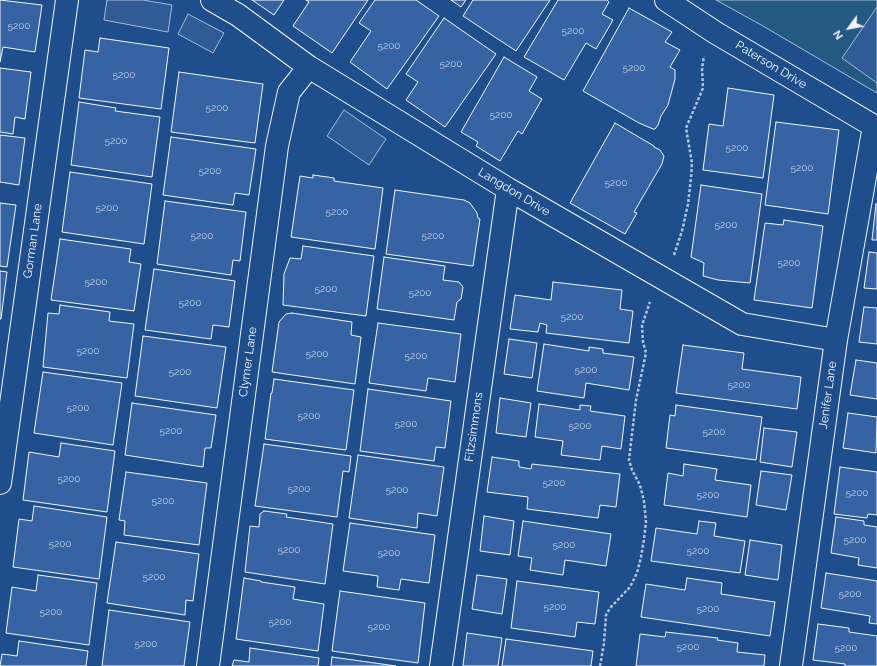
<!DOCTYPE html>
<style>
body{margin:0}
#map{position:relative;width:877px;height:666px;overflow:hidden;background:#1f4e8c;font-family:Raleway,sans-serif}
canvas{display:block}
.north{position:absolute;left:829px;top:8px;width:40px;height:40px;-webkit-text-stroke:3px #1f4e8c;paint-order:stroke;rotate:238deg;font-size:11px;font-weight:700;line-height:16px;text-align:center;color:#f2f6ff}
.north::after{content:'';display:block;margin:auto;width:14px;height:18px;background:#f2f6ff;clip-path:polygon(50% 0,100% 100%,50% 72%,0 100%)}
</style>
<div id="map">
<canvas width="877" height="666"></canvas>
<div class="north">N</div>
</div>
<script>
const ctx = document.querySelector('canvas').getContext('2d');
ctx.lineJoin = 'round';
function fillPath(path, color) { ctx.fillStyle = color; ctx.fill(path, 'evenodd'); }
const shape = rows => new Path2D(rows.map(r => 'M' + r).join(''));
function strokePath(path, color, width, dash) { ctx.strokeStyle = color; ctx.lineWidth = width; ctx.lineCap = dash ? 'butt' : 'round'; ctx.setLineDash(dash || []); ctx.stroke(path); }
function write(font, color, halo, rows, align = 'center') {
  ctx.font = font + ' Raleway,sans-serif'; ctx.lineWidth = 3; ctx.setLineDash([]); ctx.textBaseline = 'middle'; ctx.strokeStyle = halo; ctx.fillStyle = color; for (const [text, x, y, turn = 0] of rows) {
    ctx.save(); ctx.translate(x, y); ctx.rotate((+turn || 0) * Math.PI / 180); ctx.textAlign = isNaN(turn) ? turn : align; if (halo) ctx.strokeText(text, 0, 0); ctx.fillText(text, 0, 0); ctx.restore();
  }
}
const green = shape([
 [716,0,877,0,877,93,763,26,716,0]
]);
const parking = shape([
 [107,0,143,0,172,5,168,32,104,20,107,0],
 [877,7,877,83,842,58,877,7],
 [188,14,224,33,213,53,178,34,188,14],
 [344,110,386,139,369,165,327,136,344,110]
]);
const building = shape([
 [0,0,42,5,35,52,3,47,0,62,0,0],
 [252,0,284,0,274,15,252,0],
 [306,0,368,0,332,53,293,26,309,2,306,0],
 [375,0,416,0,439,16,387,89,350,62,371,31,359,23,375,0],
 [451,0,466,0,461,7,451,0],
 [473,0,550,0,516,51,463,16,473,0],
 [558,0,607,0,609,2,602,14,613,20,596,49,586,43,564,80,524,57,558,0],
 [629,8,672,32,665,42,680,50,670,67,675,70,675,79,668,105,661,116,658,125,655,129,653,129,639,123,583,91,629,8],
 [444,18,496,54,445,127,406,100,418,82,406,74,444,18],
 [100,38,169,48,161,109,79,98,85,50,98,52,100,38],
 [504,57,537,77,529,91,542,99,522,134,518,131,500,161,476,146,478,142,461,132,504,57],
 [0,68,31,72,25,119,15,117,13,134,0,132,0,68],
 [179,72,263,84,255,143,171,132,179,72],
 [728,88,774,95,763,178,703,170,709,124,723,126,728,88],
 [79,102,116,108,115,111,160,117,152,177,71,165,79,102],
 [776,122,839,130,828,214,765,205,776,122],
 [615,123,654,146,654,147,660,150,664,156,662,164,634,212,637,213,625,234,570,203,615,123],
 [0,135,25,138,19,185,0,182,0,135],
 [171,137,256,149,249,195,235,193,233,205,163,195,171,137],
 [70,172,152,184,144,244,62,232,70,172],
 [313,175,334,178,334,181,383,188,375,249,291,237,300,176,313,178,313,175],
 [701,185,762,194,750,283,718,280,703,276,704,263,691,257,701,185],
 [395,190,464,200,470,203,477,213,478,218,480,219,473,266,386,254,395,190],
 [165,201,246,212,240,261,233,260,231,275,157,264,165,201],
 [0,203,16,205,7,267,0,266,0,203],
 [876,204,877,204,877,240,872,240,876,204],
 [784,220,823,226,812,308,754,300,765,223,783,225,784,220],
 [60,239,131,249,129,262,141,264,134,311,51,300,60,239],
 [303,246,374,256,366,316,283,305,284,274,290,258,301,259,303,246],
 [869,252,877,253,877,289,864,288,869,252],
 [384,257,445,266,443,280,459,282,463,287,461,299,457,302,454,320,377,309,384,257],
 [154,269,235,281,229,327,213,325,211,339,145,330,154,269],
 [0,271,7,272,1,319,0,319,0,271],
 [553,282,622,290,620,309,633,311,629,343,546,333,547,325,540,323,538,332,510,329,515,295,551,300,553,282],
 [60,305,110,312,109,321,134,324,127,378,43,367,48,313,59,314,60,305],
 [864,307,877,308,877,344,859,342,864,307],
 [292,313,352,322,351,335,361,337,355,384,272,372,279,322,286,314,292,313],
 [378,323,461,334,455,382,428,378,426,391,369,383,378,323],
 [143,336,226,347,217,408,135,396,143,336],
 [509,339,537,343,532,378,504,374,509,339],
 [544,344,589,351,589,347,603,349,603,353,634,357,629,390,586,383,584,398,537,391,544,344],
 [683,345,744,353,742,369,801,377,797,409,676,393,683,345],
 [856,360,877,363,877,399,850,395,856,360],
 [43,372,122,383,113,445,34,433,43,372],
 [274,379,354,390,346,450,265,439,271,393,272,393,274,379],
 [368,389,451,401,445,448,436,447,434,461,360,451,368,389],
 [500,398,531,403,526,437,496,433,500,398],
 [132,403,216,415,211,448,205,448,203,467,125,455,132,403],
 [539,404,580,410,580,405,591,406,590,411,625,416,621,449,602,446,600,460,561,455,563,441,535,437,539,404],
 [676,405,762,417,756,460,666,448,670,415,675,416,676,405],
 [848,413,877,417,876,453,843,448,848,413],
 [764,428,797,432,792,467,760,462,764,428],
 [61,443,115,451,107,512,23,500,29,452,59,457,61,443],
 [264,444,351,456,349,472,343,471,337,517,255,506,264,444],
 [358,455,444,467,437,516,418,513,417,528,349,518,358,455],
 [492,457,519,461,519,467,531,469,532,464,620,474,616,507,600,505,598,518,527,509,528,497,487,492,492,457],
 [684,464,717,469,715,480,751,485,747,517,664,505,668,473,683,476,684,464],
 [840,467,877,472,877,515,868,514,867,518,834,514,840,467],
 [761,471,792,475,786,510,756,505,761,471],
 [126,472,207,483,199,545,124,535,125,521,119,520,126,472],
 [34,506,107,517,99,579,13,567,19,519,32,521,34,506],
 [264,511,287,514,286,517,333,524,325,584,245,572,250,526,259,527,260,514,264,511],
 [484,516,514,521,510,555,480,551,484,516],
 [836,517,864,521,864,525,877,527,877,568,858,565,859,558,831,553,836,517],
 [523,521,611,534,606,566,565,560,563,575,530,570,532,558,518,556,523,521],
 [699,521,716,523,714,536,745,541,740,573,651,561,656,528,697,534,699,521],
 [350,523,435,535,429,583,401,579,399,590,377,587,378,576,343,571,350,523],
 [750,540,782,545,778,580,745,575,750,540],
 [116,542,199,554,193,601,186,600,185,615,107,603,116,542],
 [826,573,877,581,877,624,869,623,870,616,821,608,826,573],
 [38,575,97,583,89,645,6,633,12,587,36,591,38,575],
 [477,575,507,579,502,614,472,609,477,575],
 [244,578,261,581,261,582,295,587,293,599,324,604,318,651,236,639,244,578],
 [687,578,722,583,721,594,775,602,770,636,641,617,646,584,685,590,687,578],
 [517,581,599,592,595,624,577,622,575,637,511,628,517,581],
 [340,591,425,603,418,663,332,651,340,591],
 [109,610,190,622,184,666,102,666,109,610],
 [818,624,849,628,849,632,877,636,877,666,845,666,845,664,813,660,818,624],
 [666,632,718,638,717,640,738,643,737,652,765,655,764,666,636,666,640,634,665,637,666,632],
 [467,633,502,638,498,666,463,666,467,633],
 [506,639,593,651,591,666,502,666,506,639],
 [19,641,88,651,86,666,0,666,2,654,17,656,19,641],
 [250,648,319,658,318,666,232,666,234,660,249,662,250,648],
 [332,657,396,666,331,666,332,657]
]);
const path = shape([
 [674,255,682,231,688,204,691,178,692,163,686,128,703,88,702,68,704,56],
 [600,666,604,643,606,615,610,608,630,587,637,573,641,557,644,539,646,522,644,501,640,485,632,470,629,460,636,400,646,353,643,342,642,325,650,302]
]);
const minor = shape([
 [212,0,238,15,309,67,508,189,742,324,836,340],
 [666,0,716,33,877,128],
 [0,483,67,0],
 [208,666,277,146,289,92,309,67],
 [441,666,508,189],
 [791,666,836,340,874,126]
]);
const numberNames = [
 ["5200",19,26],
 ["5200",573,31],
 ["5200",389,46],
 ["5200",451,64],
 ["5200",634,68],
 ["5200",124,75],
 ["5200",217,108],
 ["5200",501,115],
 ["5200",116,141],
 ["5200",737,148],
 ["5200",802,168],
 ["5200",210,171],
 ["5200",616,183],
 ["5200",107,208],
 ["5200",337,212],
 ["5200",726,225],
 ["5200",202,236],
 ["5200",433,236],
 ["5200",789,263],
 ["5200",96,282],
 ["5200",326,289],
 ["5200",420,293],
 ["5200",190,303],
 ["5200",572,317],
 ["5200",88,351],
 ["5200",317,354],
 ["5200",416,356],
 ["5200",586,370],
 ["5200",180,372],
 ["5200",739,385],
 ["5200",78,408],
 ["5200",309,416],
 ["5200",406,424],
 ["5200",580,426],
 ["5200",171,431],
 ["5200",714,432],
 ["5200",69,479],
 ["5200",554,483],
 ["5200",299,489],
 ["5200",397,490],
 ["5200",857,493],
 ["5200",708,495],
 ["5200",163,501],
 ["5200",855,540],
 ["5200",60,544],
 ["5200",564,545],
 ["5200",289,550],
 ["5200",698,551],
 ["5200",389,553],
 ["5200",154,577],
 ["5200",850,594],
 ["5200",555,607],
 ["5200",708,609],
 ["5200",51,612],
 ["5200",280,622],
 ["5200",379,627],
 ["5200",146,644],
 ["5200",688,647],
 ["5200",846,648]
];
const streetNames = [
 ["Paterson Drive",771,65,31],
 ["Langdon Drive",514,192,31],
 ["Gorman Lane",33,241,-82],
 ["Clymer Lane",248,362,-82],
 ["Jenifer Lane",828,395,-82],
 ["Fitzsimmons",474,427,-82]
];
fillPath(green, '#245a82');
strokePath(green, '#a8bbd7', 1);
fillPath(parking, '#305b95');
strokePath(parking, '#a8bbd7', 1);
fillPath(building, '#3563a3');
strokePath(building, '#f2f6ff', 1);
strokePath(minor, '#f2f6ff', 24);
strokePath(path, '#b3c4dc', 2.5, [3, 2]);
strokePath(minor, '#1f4e8c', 22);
write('10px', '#c3d1e8', null, numberNames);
write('12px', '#f2f6ff', '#1f4e8c', streetNames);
</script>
